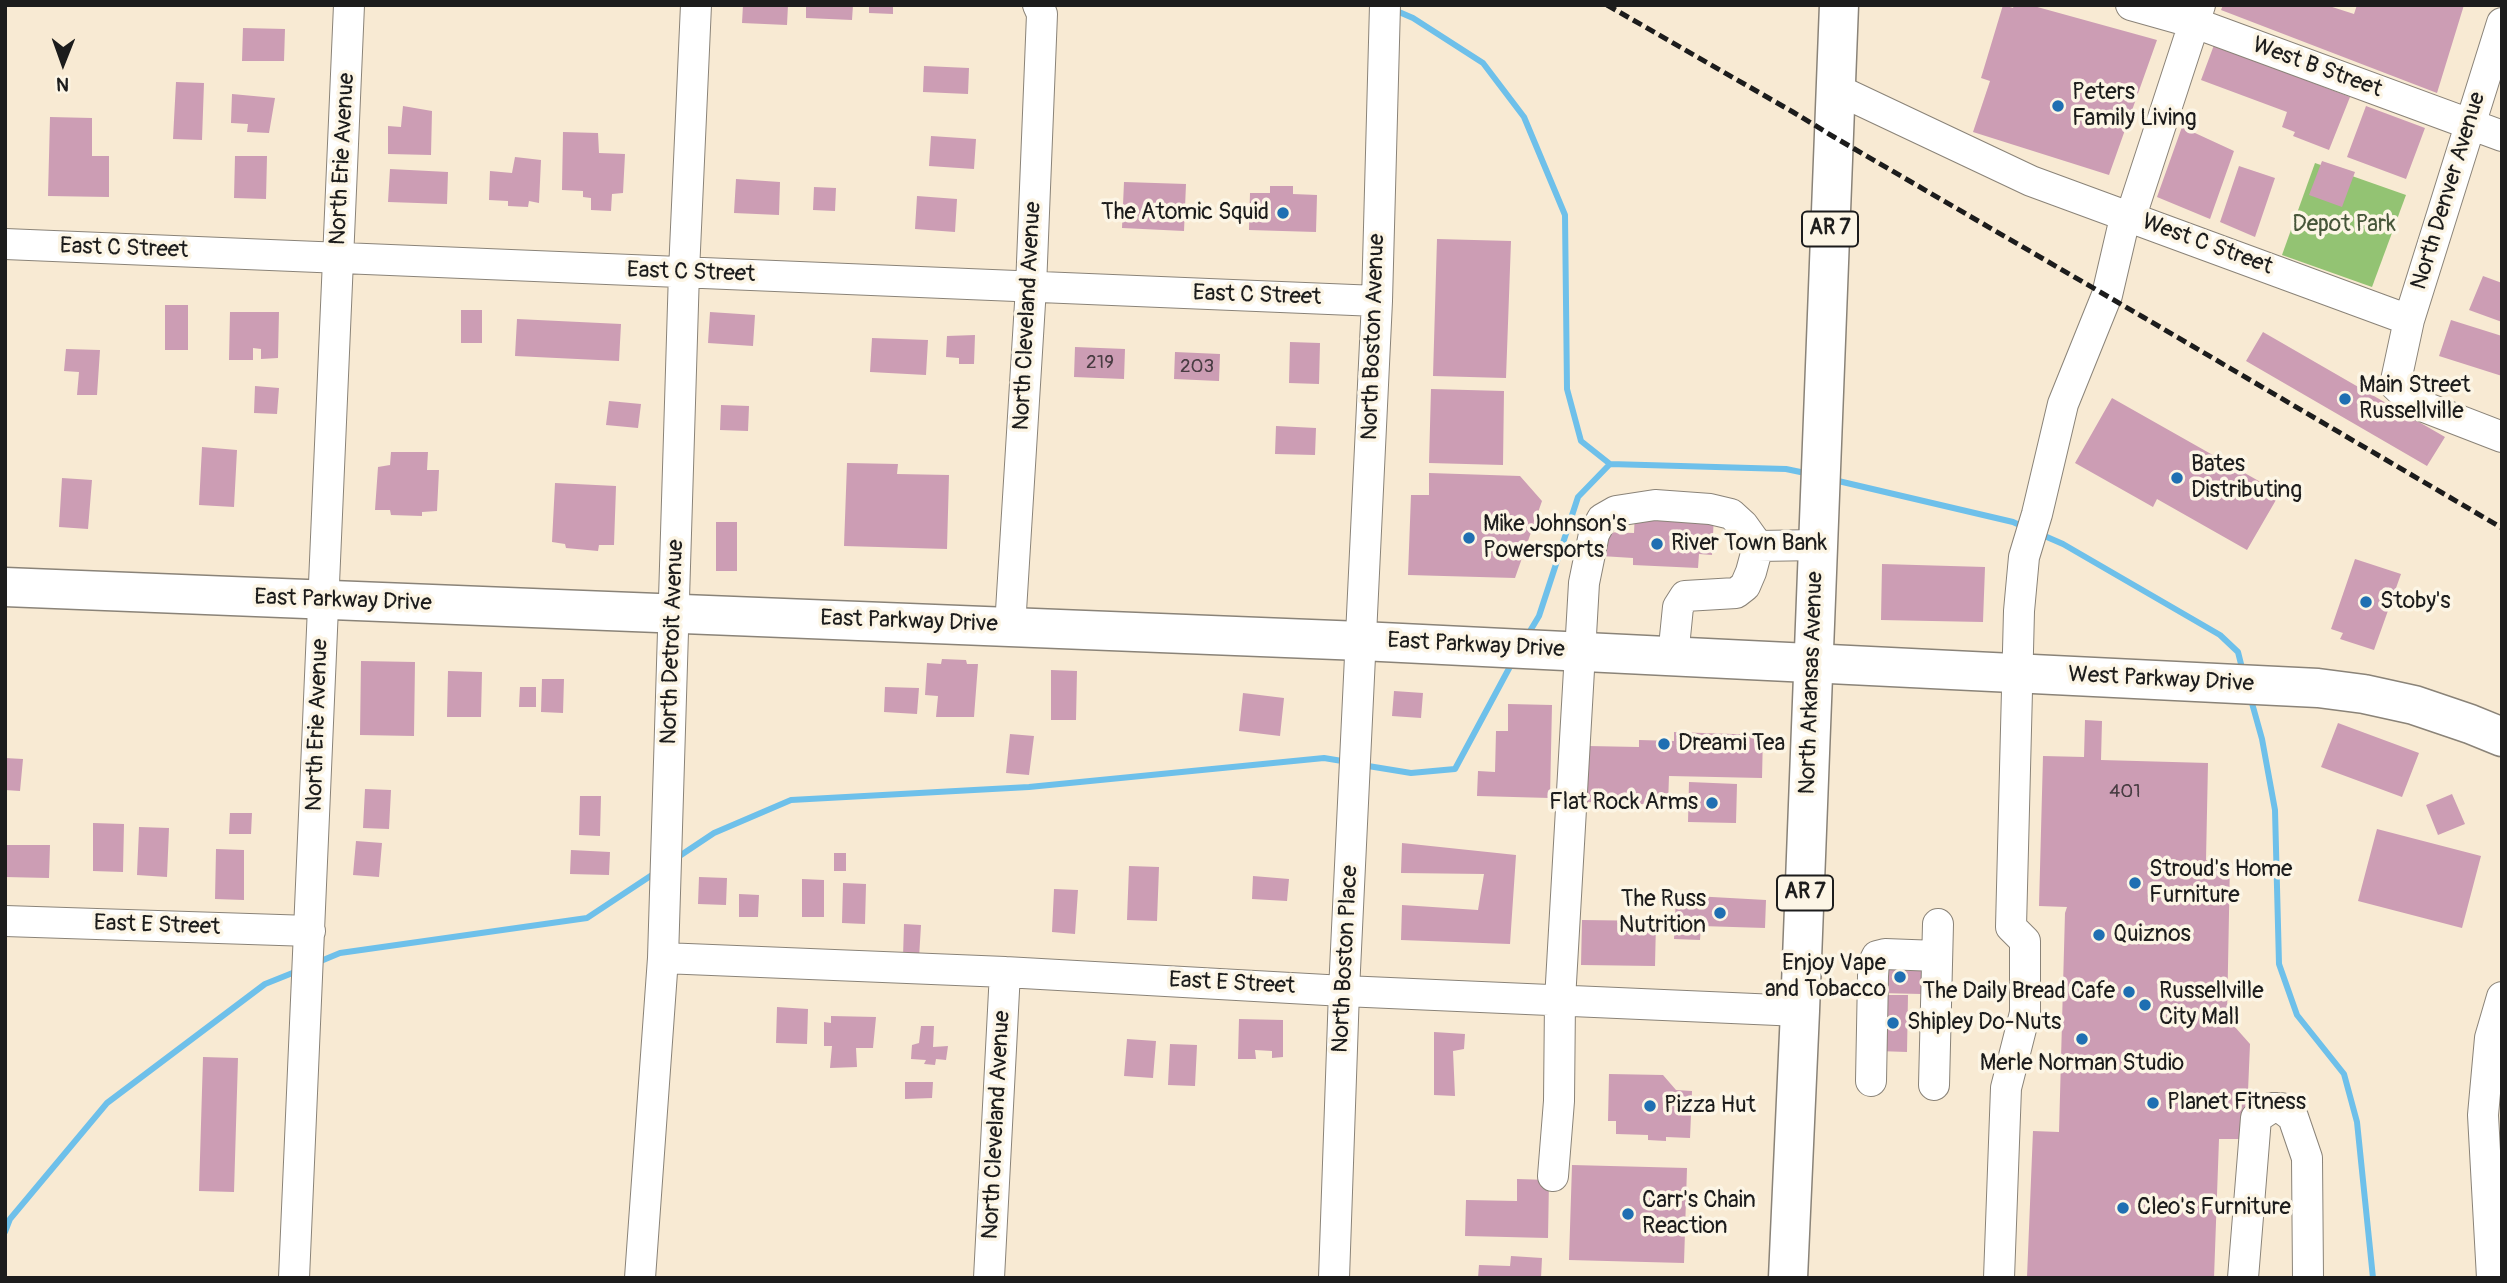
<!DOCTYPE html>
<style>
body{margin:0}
#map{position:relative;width:2507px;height:1283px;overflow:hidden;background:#f8ead3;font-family:Pangolin,sans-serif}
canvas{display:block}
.frame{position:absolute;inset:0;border:7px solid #1c1c1c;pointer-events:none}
.north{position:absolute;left:28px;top:28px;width:70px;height:70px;-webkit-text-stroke:5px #fcf5e5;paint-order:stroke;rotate:181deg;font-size:19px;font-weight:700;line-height:28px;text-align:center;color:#1c1c1c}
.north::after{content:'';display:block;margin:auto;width:24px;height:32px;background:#1c1c1c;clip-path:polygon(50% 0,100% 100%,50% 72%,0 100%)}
</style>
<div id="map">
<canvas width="2507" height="1283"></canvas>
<div class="frame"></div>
<div class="north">N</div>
</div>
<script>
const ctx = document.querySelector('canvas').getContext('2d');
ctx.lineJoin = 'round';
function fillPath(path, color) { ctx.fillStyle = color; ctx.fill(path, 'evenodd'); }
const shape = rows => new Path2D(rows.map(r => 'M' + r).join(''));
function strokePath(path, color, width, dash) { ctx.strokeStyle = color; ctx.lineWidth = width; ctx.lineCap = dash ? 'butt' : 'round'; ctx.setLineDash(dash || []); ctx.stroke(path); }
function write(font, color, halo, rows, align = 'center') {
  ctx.font = font + ' Pangolin,sans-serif'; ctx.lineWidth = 7; ctx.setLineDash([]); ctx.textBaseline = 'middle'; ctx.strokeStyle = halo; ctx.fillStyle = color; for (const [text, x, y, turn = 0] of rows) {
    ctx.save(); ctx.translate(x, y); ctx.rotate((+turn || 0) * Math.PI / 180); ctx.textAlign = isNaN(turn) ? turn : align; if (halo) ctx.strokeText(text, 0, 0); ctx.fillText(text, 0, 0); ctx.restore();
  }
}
const green = shape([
 [2315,163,2406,195,2372,287,2282,255]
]);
const stream = shape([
 [1392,9,1413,18,1483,63,1524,117,1565,215,1567,389,1581,441,1610,464,1786,469,1810,474],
 [1834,480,2013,522,2024,527],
 [2040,534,2063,544,2220,635,2238,652,2243,672],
 [1527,636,1539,616,1578,497,1610,464],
 [2250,696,2262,739,2275,810,2279,964,2297,1015,2344,1074,2357,1122,2373,1278],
 [1362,765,1411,773,1455,769,1513,661],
 [675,859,714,833,791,800,1029,787,1324,758,1348,762],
 [316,963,340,953,587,918,658,871],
 [5,1232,10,1219,107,1103,265,984,300,970]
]);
const building = shape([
 [743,5,788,5,787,25,742,23],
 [806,5,853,5,852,20,806,18],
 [869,5,893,5,893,14,869,13],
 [2003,5,2013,8,2014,5,2030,5,2157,40,2109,175,1973,132,1990,81,1981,78],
 [2223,5,2326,5,2354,14,2357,5,2464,5,2437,93,2221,10],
 [243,28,285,29,284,61,242,61],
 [2214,45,2350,97,2329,150,2293,136,2295,132,2282,127,2287,112,2201,80],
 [924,66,969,68,968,94,923,92],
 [176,82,204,83,202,140,173,139],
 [232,94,275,98,269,133,247,132,248,124,231,123],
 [403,106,432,111,431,155,388,154,388,126,401,127],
 [2366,106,2425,128,2406,179,2347,157],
 [50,117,92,118,92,156,109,156,109,197,48,196],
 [2182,127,2234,151,2210,219,2157,197],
 [563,132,598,133,599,153,625,154,623,193,612,194,611,211,591,210,591,198,583,197,583,191,562,190],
 [931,136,976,139,974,169,929,166],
 [235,156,267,156,266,199,234,198],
 [515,157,541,160,539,203,529,201,528,207,508,206,508,201,489,200,490,171,512,173],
 [2322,161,2355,172,2342,207,2309,195],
 [2239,166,2275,178,2255,237,2220,222],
 [390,169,448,172,447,204,388,202],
 [736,179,780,182,779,215,734,213],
 [1124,182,1186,184,1184,231,1122,228],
 [1270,186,1293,186,1293,194,1317,195,1316,232,1249,230,1250,193,1270,193],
 [814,187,836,188,835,211,813,210],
 [917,196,957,199,955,232,915,229],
 [1437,239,1511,241,1506,378,1433,376],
 [2483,276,2502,283,2502,322,2469,310],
 [165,305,188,305,188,350,165,350],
 [461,310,482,310,482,343,461,343],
 [230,312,279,312,278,358,261,359,261,349,253,348,253,360,229,360],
 [710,312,755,315,753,346,708,343],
 [517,319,621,324,619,361,515,356],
 [2451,320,2502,336,2502,376,2439,356],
 [2263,332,2445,437,2427,466,2246,361],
 [975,335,974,364,959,364,959,358,946,357,947,336],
 [872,338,928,340,926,375,870,372],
 [1290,342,1320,343,1319,384,1289,383],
 [1075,347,1125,349,1124,379,1074,377],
 [66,349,100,350,97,395,77,395,79,372,64,371],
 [1175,352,1220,354,1219,381,1174,379],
 [255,386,279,388,277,414,254,413],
 [1431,389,1504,391,1503,465,1429,463],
 [2112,398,2280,493,2247,550,2157,499,2153,507,2075,463],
 [609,401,641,404,638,428,606,425],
 [721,405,749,406,748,431,720,430],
 [1276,426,1316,428,1315,455,1275,454],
 [202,447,237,450,234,507,199,505],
 [391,452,428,452,427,470,439,470,437,511,422,512,422,516,391,515,390,510,375,510,378,467,390,465],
 [847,463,898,464,897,474,949,475,947,549,844,546],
 [1429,473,1520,476,1542,501,1515,578,1408,575,1411,495,1429,495],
 [62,478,92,480,88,529,59,527],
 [555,483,616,486,614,545,599,545,598,551,566,548,565,544,552,542],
 [1635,511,1714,515,1712,555,1699,554,1698,568,1633,565,1633,558,1601,556,1603,532,1634,533],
 [716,522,737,522,737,571,716,571],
 [2355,559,2401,574,2374,650,2340,639,2343,633,2331,629],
 [1882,564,1985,567,1983,622,1881,620],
 [942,659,966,660,967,664,978,664,974,717,936,717,938,696,925,695,927,663,941,664],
 [361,661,415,662,414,736,360,735],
 [1051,670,1077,671,1076,720,1051,720],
 [448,671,482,672,481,717,447,717],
 [542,679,564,679,563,713,541,712],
 [520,687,536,687,536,707,519,707],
 [885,687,919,688,917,714,884,712],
 [1394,691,1423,693,1421,718,1392,716],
 [1243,693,1284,698,1280,736,1239,731],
 [1508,704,1552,705,1550,798,1477,796,1478,771,1495,772,1496,731,1508,731],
 [2085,720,2102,721,2101,760,2208,763,2206,860,2230,861,2227,1018,2250,1044,2246,1139,2219,1139,2214,1278,2027,1277,2033,1131,2059,1132,2065,913,2067,907,2039,906,2043,756,2084,757],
 [2338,723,2419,753,2402,797,2321,767],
 [1674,732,1763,735,1762,778,1669,776,1668,805,1586,802,1588,746,1639,747,1639,740,1674,741],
 [1010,734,1034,736,1029,775,1006,773],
 [5,758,23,759,20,791,5,790],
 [1689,782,1737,784,1736,823,1688,822],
 [365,789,391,790,389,829,363,828],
 [2452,794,2465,824,2438,835,2426,805],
 [580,796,601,796,600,836,579,835],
 [230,813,252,813,251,834,229,834],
 [93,823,124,824,123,872,93,871],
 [139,827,169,828,167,877,137,875],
 [2377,829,2481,856,2462,928,2358,901],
 [356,841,382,843,379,877,353,875],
 [1402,843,1516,855,1510,944,1401,940,1402,905,1478,910,1484,874,1401,873],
 [5,845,50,845,49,878,5,877],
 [216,849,244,850,244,900,215,899],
 [571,850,610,852,609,875,570,874],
 [834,853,846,853,846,871,834,871],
 [1129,866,1159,867,1157,921,1127,920],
 [1253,876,1289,879,1287,901,1252,899],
 [699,877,727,878,726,905,698,904],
 [802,879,824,880,824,917,802,917],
 [843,883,866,884,865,924,842,923],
 [1054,889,1078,890,1075,934,1052,932],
 [739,894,759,895,758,917,739,917],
 [1676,895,1766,900,1765,928,1701,926,1700,940,1674,939],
 [1582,920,1656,921,1655,966,1581,965],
 [904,924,921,925,919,958,903,957],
 [1879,959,1922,960,1921,994,1879,993],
 [1878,995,1908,995,1907,1052,1878,1051],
 [777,1007,808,1009,807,1044,776,1043],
 [831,1016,876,1017,873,1048,856,1048,857,1067,830,1068,832,1046,824,1046,824,1022,831,1023],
 [1239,1019,1283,1020,1283,1057,1272,1058,1272,1051,1255,1050,1256,1059,1238,1059],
 [921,1026,934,1026,933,1047,948,1046,946,1060,936,1059,935,1065,924,1064,926,1060,911,1059,912,1045,919,1043],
 [1434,1032,1465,1034,1464,1049,1453,1051,1455,1096,1434,1095],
 [1127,1039,1156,1041,1153,1078,1124,1076],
 [1170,1044,1197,1045,1195,1086,1168,1085],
 [203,1057,238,1058,234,1192,199,1191],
 [1609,1074,1663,1075,1676,1090,1692,1091,1690,1138,1666,1137,1666,1141,1648,1140,1648,1135,1616,1134,1616,1121,1608,1121],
 [905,1082,933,1082,932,1098,905,1099],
 [1572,1165,1687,1168,1684,1263,1569,1260],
 [1517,1179,1549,1180,1548,1238,1465,1236,1466,1200,1517,1201],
 [1511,1256,1542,1258,1541,1278,1478,1278,1479,1265,1510,1266]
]);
const minor = shape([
 [2131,5,2195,23,2502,136],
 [2502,23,2409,320,2395,385,2414,403,2502,437],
 [1836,89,2031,181,2409,320],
 [5,244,1377,301],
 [1758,546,1818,545],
 [1010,627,1031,287,1042,14,1038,5],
 [5,921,310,931],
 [663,958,1005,972,1344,991,1800,1011],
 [1871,1081,1873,976,1874,962,1877,956,1885,954,1937,956],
 [1934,1085,1938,924],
 [1553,1176,1559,1101,1560,1000,1584,583,1594,534,1602,519,1616,511,1655,505,1710,509,1731,514,1743,525,1758,546,1751,572,1745,586,1736,593,1685,596,1678,607,1673,657],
 [294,1278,349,5],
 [640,1278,663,958,684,272,696,5],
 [989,1278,1005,972],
 [1334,1278,1344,991,1377,301,1385,5],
 [1999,1278,2006,1088,2025,1013,2025,941,2011,927,2019,611,2024,557,2037,514,2063,404,2107,295,2124,222,2131,216,2200,5],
 [2243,1278,2256,1118,2271,1108,2281,1108,2293,1117,2307,1158,2308,1278],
 [2492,1278,2483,1115,2490,1038,2502,997]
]);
const major = shape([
 [5,587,1361,641,2318,688,2364,694,2414,705,2470,724,2502,737]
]);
const highway = shape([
 [1788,1278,1800,1011,1839,5]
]);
const rail = shape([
 [1607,5,1793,112,1834,137,2143,317,2502,528]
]);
const markers = [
 [2058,106,7,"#1f6fb2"],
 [1283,213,7,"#1f6fb2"],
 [2345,399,7,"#1f6fb2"],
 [2177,478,7,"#1f6fb2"],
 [1469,538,7,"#1f6fb2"],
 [1657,544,7,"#1f6fb2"],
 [2366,602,7,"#1f6fb2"],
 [1664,744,7,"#1f6fb2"],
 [1712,803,7,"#1f6fb2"],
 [2135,883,7,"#1f6fb2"],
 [1720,913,7,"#1f6fb2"],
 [2099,935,7,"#1f6fb2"],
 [1900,977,7,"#1f6fb2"],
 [2129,992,7,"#1f6fb2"],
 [2145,1005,7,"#1f6fb2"],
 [1893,1023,7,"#1f6fb2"],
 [2082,1039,7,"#1f6fb2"],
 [2153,1103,7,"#1f6fb2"],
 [1650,1106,7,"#1f6fb2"],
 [2123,1208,7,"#1f6fb2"],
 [1628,1214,7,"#1f6fb2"]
];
const numberNames = [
 ["219",1100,363],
 ["203",1197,367],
 ["401",2125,792]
];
const shields = [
 [1830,229,56],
 [1805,893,56]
];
const shieldNames = [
 ["AR 7",1830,229],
 ["AR 7",1805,893]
];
const streetNames = [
 ["West B Street",2317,68,20],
 ["North Erie Avenue",343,159,-87],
 ["North Denver Avenue",2449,191,-73],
 ["West C Street",2207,245,20],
 ["East C Street",124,249,2],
 ["East C Street",691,273,2],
 ["East C Street",1257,296,2],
 ["North Cleveland Avenue",1028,316,-87],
 ["North Boston Avenue",1374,337,-88],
 ["East Parkway Drive",343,601,2],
 ["East Parkway Drive",909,622,2],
 ["North Detroit Avenue",673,642,-88],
 ["East Parkway Drive",1476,646,3],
 ["West Parkway Drive",2161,680,3],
 ["North Arkansas Avenue",1812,683,-88],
 ["North Erie Avenue",318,725,-88],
 ["East E Street",157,926,2],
 ["North Boston Place",1346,959,-87],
 ["East E Street",1232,984,3],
 ["North Cleveland Avenue",997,1125,-87]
];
const poiNames = [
 ["Peters",2072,93],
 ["Family Living",2072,119],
 ["The Atomic Squid",1269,213,"right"],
 ["Main Street",2359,386],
 ["Russellville",2359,412],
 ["Bates",2191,465],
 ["Distributing",2191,491],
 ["Mike Johnson's",1483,525],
 ["Powersports",1483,551],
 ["River Town Bank",1671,544],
 ["Stoby's",2380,602],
 ["Dreami Tea",1678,744],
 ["Flat Rock Arms",1698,803,"right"],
 ["Stroud's Home",2149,870],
 ["Furniture",2149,896],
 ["The Russ",1706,900,"right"],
 ["Nutrition",1706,926,"right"],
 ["Quiznos",2113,935],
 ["Enjoy Vape",1886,964,"right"],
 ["and Tobacco",1886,990,"right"],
 ["The Daily Bread Cafe",2115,992,"right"],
 ["Russellville",2159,992],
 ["City Mall",2159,1018],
 ["Shipley Do-Nuts",1907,1023],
 ["Merle Norman Studio",2082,1064,"center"],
 ["Planet Fitness",2167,1103],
 ["Pizza Hut",1664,1106],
 ["Carr's Chain",1642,1201],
 ["Reaction",1642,1227],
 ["Cleo's Furniture",2137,1208]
];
const parkNames = [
 ["Depot Park",2344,225]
];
fillPath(green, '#93c373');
strokePath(stream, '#6ec0ea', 6);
fillPath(building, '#cc9db4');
strokePath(minor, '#8a8378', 32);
strokePath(major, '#8a8378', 41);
strokePath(highway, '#8a8378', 41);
strokePath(minor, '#fff', 30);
strokePath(major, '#fff', 38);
strokePath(highway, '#fff', 38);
strokePath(rail, '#1c1c1c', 5, [10, 5]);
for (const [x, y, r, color] of markers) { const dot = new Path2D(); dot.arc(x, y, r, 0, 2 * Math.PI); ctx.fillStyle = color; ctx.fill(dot); strokePath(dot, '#fcf5e5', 2.5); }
write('19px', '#483c42', null, numberNames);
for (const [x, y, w] of shields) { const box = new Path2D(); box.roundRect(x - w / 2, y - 17.5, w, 35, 5); ctx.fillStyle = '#fcf5e5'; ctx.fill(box); strokePath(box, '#1c1c1c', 2); }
write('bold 21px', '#1c1c1c', null, shieldNames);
write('23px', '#1c1c1c', '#fcf5e5', streetNames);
write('23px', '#1c1c1c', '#fcf5e5', poiNames, 'left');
write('23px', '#46563a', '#fcf5e5', parkNames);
</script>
